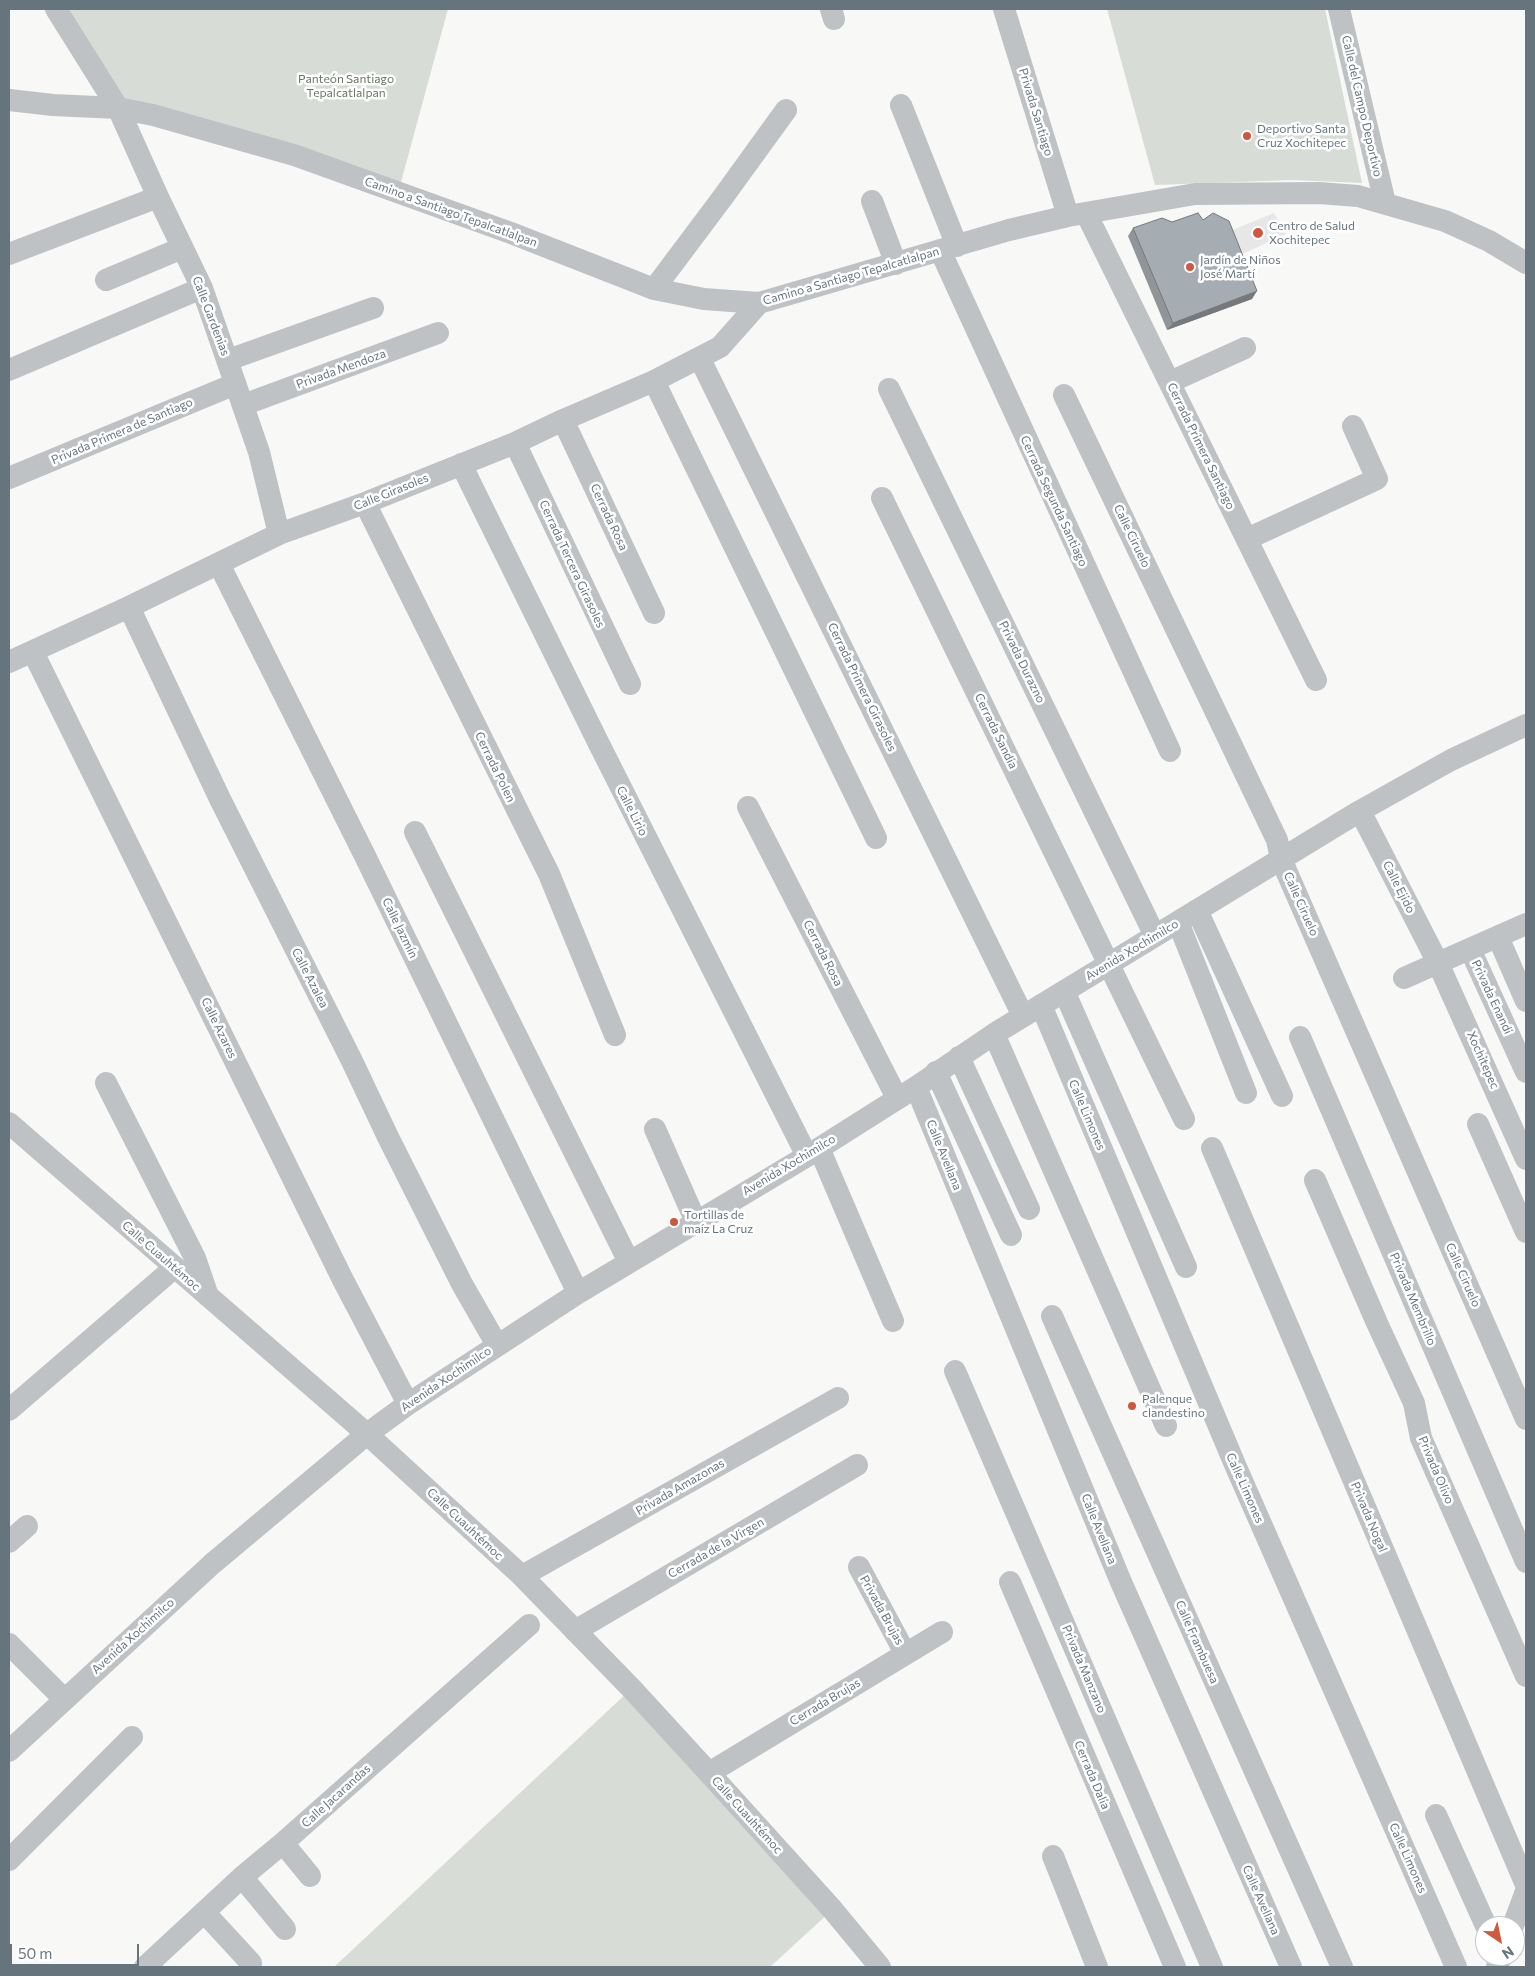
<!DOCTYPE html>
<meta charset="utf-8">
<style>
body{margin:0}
#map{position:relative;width:1535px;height:1976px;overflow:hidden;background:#f8f8f6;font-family:Commissioner,sans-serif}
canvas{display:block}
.frame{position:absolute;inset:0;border:10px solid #66757d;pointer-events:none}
.north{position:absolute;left:1475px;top:1916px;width:50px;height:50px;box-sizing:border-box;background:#fff;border:1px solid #c2c8cb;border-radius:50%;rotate:146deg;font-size:14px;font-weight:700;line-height:20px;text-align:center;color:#66757d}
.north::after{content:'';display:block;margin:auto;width:18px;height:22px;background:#cf593f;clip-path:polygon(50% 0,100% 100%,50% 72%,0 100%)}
.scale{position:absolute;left:10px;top:1944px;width:129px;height:22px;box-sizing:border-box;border:2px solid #66757d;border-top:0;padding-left:6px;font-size:15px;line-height:18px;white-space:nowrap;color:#66757d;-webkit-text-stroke:4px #fff;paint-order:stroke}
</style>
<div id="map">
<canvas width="1535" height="1976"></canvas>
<div class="frame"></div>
<div class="north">N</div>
<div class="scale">50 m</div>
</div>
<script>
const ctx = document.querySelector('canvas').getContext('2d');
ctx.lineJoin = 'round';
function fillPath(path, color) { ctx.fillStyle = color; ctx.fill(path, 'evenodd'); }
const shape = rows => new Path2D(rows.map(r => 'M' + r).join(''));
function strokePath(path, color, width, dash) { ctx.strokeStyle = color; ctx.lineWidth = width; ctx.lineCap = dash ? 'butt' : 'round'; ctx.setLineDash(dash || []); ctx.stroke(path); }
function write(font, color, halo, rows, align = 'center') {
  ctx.font = font + ' Commissioner,sans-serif'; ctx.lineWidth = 5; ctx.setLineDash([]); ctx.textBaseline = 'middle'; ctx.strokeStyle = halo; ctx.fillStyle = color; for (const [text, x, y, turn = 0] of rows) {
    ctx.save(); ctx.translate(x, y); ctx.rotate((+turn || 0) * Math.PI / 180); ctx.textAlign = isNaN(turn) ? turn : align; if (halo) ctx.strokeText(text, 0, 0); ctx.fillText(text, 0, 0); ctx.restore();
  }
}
const built = shape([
 [1274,213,1286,234,1240,255,1230,231]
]);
const green = shape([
 [64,9,448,9,401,182,115,97],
 [1107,9,1325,9,1362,183,1292,180,1155,185],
 [630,1690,830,1912,770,1967,334,1967]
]);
const minor = shape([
 [56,9,118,108,158,197,202,288,259,452,279,534],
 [831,9,834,19],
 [1004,9,1068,216],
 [1339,9,1385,203],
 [9,100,53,105,118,108,153,115,294,155,511,233,654,289,704,299,759,303,1009,230,1068,216,1195,194,1319,193,1358,196,1445,221,1489,241,1526,263],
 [901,105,957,246],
 [872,201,896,264],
 [1086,213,1316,680],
 [940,250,1170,751],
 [9,254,158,197],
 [106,280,182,248],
 [654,289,723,197,786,110],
 [700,359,1023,1016],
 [228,360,373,308],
 [9,370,202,288],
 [654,381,876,838],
 [1170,382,1245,348],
 [889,389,1155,936],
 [1064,395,1277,840,1281,859,1526,1419],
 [243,405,438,333],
 [563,420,654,613],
 [515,443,630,684],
 [461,464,598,742,807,1156],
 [9,478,235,384],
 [882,498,1184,1119],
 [365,503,549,874,615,1035],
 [1247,539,1377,479,1353,426],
 [219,564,366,858,578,1293],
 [129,607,220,799,352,1061,388,1137,462,1284,497,1345],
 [33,652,343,1280,408,1404],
 [9,662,129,607,279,534,365,503,515,443,563,420,654,381,720,347,759,303],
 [748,807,897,1098],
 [1360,811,1438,963,1526,1159],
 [415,832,629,1262],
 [1197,910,1282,1096],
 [1178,922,1246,1093],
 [1498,937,1526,1001],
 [1470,949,1526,1072],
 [1404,978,1526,924],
 [1064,991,1186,1267],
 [1041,1005,1236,1467,1456,1967],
 [994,1034,1166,1426],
 [1300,1037,1526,1562],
 [959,1057,1029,1209],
 [936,1072,1011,1235],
 [106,1083,195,1258,208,1296],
 [916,1087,1121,1582,1291,1967],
 [9,1123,367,1434,522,1576,632,1689,709,1773,832,1909,880,1967],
 [1478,1124,1526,1232],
 [655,1129,696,1222],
 [819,1148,893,1321],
 [1212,1148,1526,1885],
 [1315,1180,1377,1323,1414,1403,1421,1438,1526,1676],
 [1052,1316,1342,1967],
 [955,1371,1212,1967],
 [9,1410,174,1268],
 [9,1542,27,1526],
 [859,1567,905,1653],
 [522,1576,838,1398],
 [1010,1582,1175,1967],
 [575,1631,857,1465],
 [9,1644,64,1699],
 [9,1751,212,1564,367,1434,408,1404,578,1293,807,1156,916,1087,994,1034,1360,811,1451,760,1526,725],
 [709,1773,942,1632],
 [1436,1815,1486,1926],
 [283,1843,310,1876],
 [1053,1856,1097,1967],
 [9,1860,132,1737],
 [242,1877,285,1929],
 [204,1912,251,1963],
 [1513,1926,1526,1891],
 [145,1967,242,1877,283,1843,529,1625],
 [1497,1967,1501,1956]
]);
const wall = shape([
 [1133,228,1252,299,1167,330,1128,236]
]);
const shadedWall = shape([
 [1257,291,1252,299,1167,330,1173,323]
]);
const building = shape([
 [1198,213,1203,220,1213,213,1229,221,1257,291,1173,323,1133,228,1162,218,1172,222,1198,213]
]);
const markers = [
 [1247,136,5,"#cf593f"],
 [1258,233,6,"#cf593f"],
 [1190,267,5,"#cf593f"],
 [674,1222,5,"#cf593f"],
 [1132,1406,5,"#cf593f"]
];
const parkNames = [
 ["Panteón Santiago",346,79],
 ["Tepalcatlalpan",346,93]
];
const streetNames = [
 ["Calle del Campo Deportivo",1362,106,77],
 ["Privada Santiago",1036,112,73],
 ["Camino a Santiago Tepalcatlalpan",451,212,20],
 ["Camino a Santiago Tepalcatlalpan",851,276,-16],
 ["Calle Gardenias",211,316,69],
 ["Privada Mendoza",341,369,-20],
 ["Privada Primera de Santiago",122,431,-23],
 ["Cerrada Primera Santiago",1201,446,64],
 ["Calle Girasoles",391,492,-22],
 ["Cerrada Segunda Santiago",1054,501,65],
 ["Cerrada Rosa",609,517,65],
 ["Calle Ciruelo",1132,536,64],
 ["Cerrada Tercera Girasoles",572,564,65],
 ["Privada Durazno",1022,662,64],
 ["Cerrada Primera Girasoles",862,687,64],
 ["Cerrada Sandia",996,731,64],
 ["Cerrada Polen",495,767,64],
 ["Calle Lirio",632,811,63],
 ["Calle Ejido",1399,887,63],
 ["Calle Ciruelo",1301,904,66],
 ["Calle Jazmín",400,928,64],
 ["Avenida Xochimilco",1132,950,-31],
 ["Cerrada Rosa",823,953,63],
 ["Calle Azalea",310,978,63],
 ["Privada Enandi",1492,997,65],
 ["Calle Azares",219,1028,64],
 ["Xochitepec",1483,1060,66],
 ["Calle Limones",1087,1115,67],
 ["Calle Avellana",944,1155,68],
 ["Avenida Xochimilco",789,1165,-31],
 ["Calle Cuauhtémoc",161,1256,41],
 ["Calle Ciruelo",1463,1275,66],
 ["Privada Membrillo",1413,1299,67],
 ["Avenida Xochimilco",446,1379,-34],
 ["Privada Olivo",1436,1470,67],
 ["Privada Amazonas",680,1487,-30],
 ["Calle Limones",1245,1488,66],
 ["Privada Nogal",1369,1517,67],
 ["Calle Cuauhtémoc",465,1524,43],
 ["Calle Avellana",1099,1529,68],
 ["Cerrada de la Virgen",716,1548,-30],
 ["Privada Brujas",882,1610,61],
 ["Avenida Xochimilco",133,1636,-42],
 ["Calle Frambuesa",1197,1642,66],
 ["Privada Manzano",1084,1669,67],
 ["Cerrada Brujas",825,1702,-31],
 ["Cerrada Dalia",1092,1775,67],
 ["Calle Jacarandas",336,1796,-42],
 ["Calle Cuauhtémoc",747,1815,48],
 ["Calle Limones",1408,1858,66],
 ["Calle Avellana",1261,1900,66]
];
const poiNames = [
 ["Deportivo Santa",1257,129],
 ["Cruz Xochitepec",1257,143],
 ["Centro de Salud",1269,226],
 ["Xochitepec",1269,240],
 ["Jardín de Niños",1200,260],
 ["José Martí",1200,274],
 ["Tortillas de",684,1215],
 ["maíz La Cruz",684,1229],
 ["Palenque",1142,1399],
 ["clandestino",1142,1413]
];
fillPath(built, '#e6e7e6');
fillPath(green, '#d8dcd6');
strokePath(minor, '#bec2c5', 22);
fillPath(wall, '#8f9599');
fillPath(shadedWall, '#74797d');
fillPath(building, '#a6adb2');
strokePath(building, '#74797d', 1);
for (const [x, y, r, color] of markers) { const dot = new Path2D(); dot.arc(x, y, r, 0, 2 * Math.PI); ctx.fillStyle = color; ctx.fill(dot); strokePath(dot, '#fff', 2); }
write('12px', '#687665', '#fff', parkNames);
write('12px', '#66757d', '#fff', streetNames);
write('12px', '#66757d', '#fff', poiNames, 'left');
</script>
